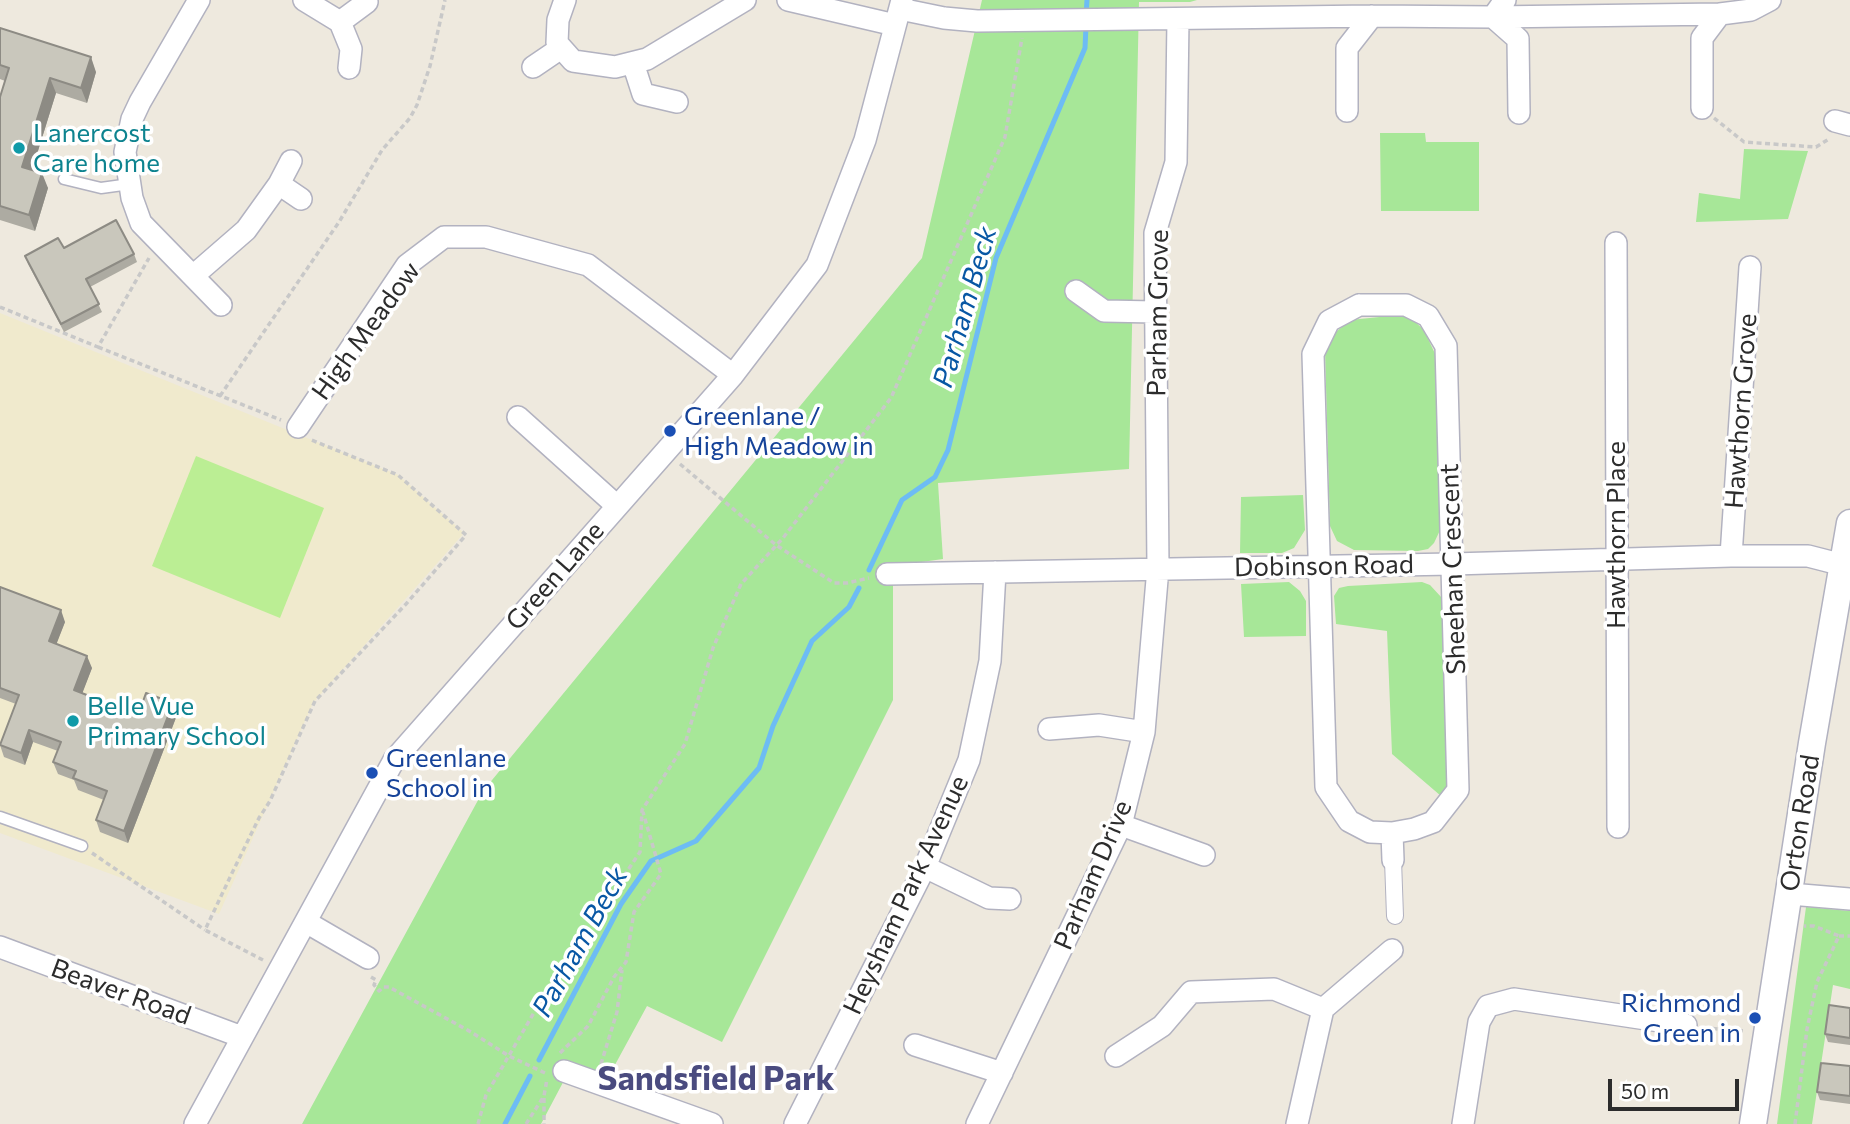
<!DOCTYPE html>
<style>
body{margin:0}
#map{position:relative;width:1850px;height:1124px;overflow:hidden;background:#eee9de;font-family:Commissioner,sans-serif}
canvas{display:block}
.scale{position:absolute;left:1608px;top:1079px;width:131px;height:32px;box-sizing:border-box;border:4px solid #2c2c2c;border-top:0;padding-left:9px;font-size:21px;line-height:24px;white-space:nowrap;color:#2c2c2c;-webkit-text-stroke:5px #fff;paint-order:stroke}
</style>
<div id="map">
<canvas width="1850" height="1124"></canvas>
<div class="scale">50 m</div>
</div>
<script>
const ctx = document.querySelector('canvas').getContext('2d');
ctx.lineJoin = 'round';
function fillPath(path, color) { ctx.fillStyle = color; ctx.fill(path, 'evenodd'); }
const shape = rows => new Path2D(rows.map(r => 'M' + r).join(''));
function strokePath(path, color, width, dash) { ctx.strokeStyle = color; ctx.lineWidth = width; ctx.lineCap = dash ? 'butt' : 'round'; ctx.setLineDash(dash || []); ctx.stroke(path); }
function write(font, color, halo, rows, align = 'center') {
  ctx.font = font + ' Commissioner,sans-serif'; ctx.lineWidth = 7; ctx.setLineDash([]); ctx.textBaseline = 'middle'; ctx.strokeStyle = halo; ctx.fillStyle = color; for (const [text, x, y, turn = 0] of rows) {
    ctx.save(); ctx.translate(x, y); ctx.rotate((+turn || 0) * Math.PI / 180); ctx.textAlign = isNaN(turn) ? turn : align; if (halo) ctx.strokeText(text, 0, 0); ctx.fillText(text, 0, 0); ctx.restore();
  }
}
const education = shape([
 [0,313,398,475,464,533,313,703,219,914,0,833]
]);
const green = shape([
 [982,0,1197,0,1190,2,1139,2,1129,469,938,483,943,559,893,566,893,700,722,1042,647,1006,610,1074,569,1071,541,1124,302,1124,483,791,922,258],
 [1380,133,1425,133,1426,142,1479,142,1479,211,1381,211],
 [1744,149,1808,151,1788,219,1696,222,1699,193,1740,199],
 [1399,315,1413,320,1424,330,1437,358,1442,526,1434,543,1428,549,1418,551,1354,550,1337,541,1330,526,1325,350,1330,337,1350,320],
 [1303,495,1305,530,1294,548,1282,553,1240,553,1241,497],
 [1289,582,1300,591,1306,601,1306,636,1244,637,1241,584],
 [1422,582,1430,585,1442,598,1448,774,1446,787,1441,796,1392,754,1387,631,1336,624,1334,596,1339,588,1348,586],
 [1806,907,1850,911,1850,989,1833,985,1812,1124,1777,1124]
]);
const pitch = shape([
 [196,456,324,508,280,618,152,566]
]);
const stream = shape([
 [1086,16,1087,0],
 [869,570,902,500,935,477,948,450,996,258,1085,48,1086,26],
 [539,1060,621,904,651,861,696,841,759,768,773,726,812,641,849,607,859,588],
 [505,1124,530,1076]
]);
const path = shape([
 [1714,118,1744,142,1816,147,1829,139],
 [0,307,98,347,149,258],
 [98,347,281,420],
 [220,396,339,222,382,150,410,118,417,105,430,66,445,0],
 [680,464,776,545,834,583,847,583,869,578],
 [92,853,205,930],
 [1839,936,1850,936],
 [263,960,205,930,233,871,259,818,270,801,315,701,406,604,466,535,398,475,309,439],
 [371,977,376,980,374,985,379,991,383,987,389,987,471,1032,509,1056,545,1073],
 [1704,1028,1745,1031],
 [560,1053,588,1026,614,977,626,962,634,912,661,874,643,812],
 [601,1064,617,1012,622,970],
 [544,1098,544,1124],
 [478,1124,486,1095,539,1004,640,852,642,810,685,744,713,648,741,584,783,538,891,398,1005,137,1022,38],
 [526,1124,544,1096,547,1079],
 [1795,1124,1807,1029,1817,982,1839,936,1814,926,1804,926]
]);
const service = shape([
 [64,179,101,188,130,184],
 [0,817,82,846]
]);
const pedestrian = shape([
 [1393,860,1395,916]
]);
const minor = shape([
 [199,0,140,102,132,119,125,152,132,198,141,223,221,305],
 [304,0,340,22,351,49,349,68],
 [565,0,558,20,557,43,573,61,615,67,647,59,745,0],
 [788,0,895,25],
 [1505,0,1493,17,1518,39,1519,113],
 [900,9,944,18,977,21,1372,16,1493,17,1720,14,1751,10,1770,0],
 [340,22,367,2],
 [633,63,643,94,677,102],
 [533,67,561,48],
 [1702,108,1702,38,1720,14],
 [1347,111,1347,48,1372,16],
 [1835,121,1850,125],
 [279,184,301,199],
 [1616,243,1618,827],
 [193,276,246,230,279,184,291,161],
 [1076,291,1104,311,1155,312],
 [1359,305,1406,305,1428,316,1446,346,1458,790,1433,822,1414,829,1392,833,1370,832,1349,821,1326,787,1313,354,1329,321,1359,305],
 [518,417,617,506],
 [298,427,407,265,444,237,486,237,588,265,733,375],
 [1731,556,1750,267],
 [887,574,1453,564,1731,556,1808,556,1843,565],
 [1049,729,1099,725,1144,732],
 [1121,825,1204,855],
 [1392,833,1393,860],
 [925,867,989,898,1010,899],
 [1790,894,1850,899],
 [306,922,368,958],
 [0,947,242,1037],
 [915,1045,1002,1073],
 [1116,1056,1162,1026,1191,992,1274,989,1323,1009,1392,950],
 [564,1071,712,1124],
 [195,1124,394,760,733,375,817,265,865,140,902,0],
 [795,1124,925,867,969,760,990,661,995,572],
 [977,1124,1121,825,1144,732,1158,568,1155,233,1176,162,1178,19],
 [1297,1124,1323,1009],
 [1463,1124,1479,1022,1488,1006,1514,999,1686,1025]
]);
const tertiary = shape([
 [1753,1124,1812,743,1850,523]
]);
const wall = shape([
 [0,28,96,72,87,103,56,93,32,170,48,188,35,231,0,220,0,97,5,81,0,79],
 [64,248,134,254,137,262,90,287,102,312,64,332,28,264,25,256],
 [0,587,65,622,56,644,92,668,82,693,138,715,173,703,177,715,128,843,100,832,96,820,104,800,78,790,74,780,58,774,53,762,58,751,33,742,25,765,4,757,0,745,16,704,0,698],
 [1850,1008,1850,1045,1828,1042,1825,1034],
 [1850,1066,1850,1104,1820,1100,1817,1092]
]);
const shadedWall = shape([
 [91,57,96,72,87,103,81,88],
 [50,78,56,93,28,183,22,167],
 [42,173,48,188,35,231,29,215],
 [61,610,65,622,53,653,49,641],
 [87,656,92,668,79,702,74,690],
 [173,703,177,715,128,843,124,831],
 [29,730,33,742,25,765,21,753]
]);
const building = shape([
 [0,28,91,57,81,88,50,78,22,167,42,173,29,215,0,206,0,97,9,68,0,65,0,28],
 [116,220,134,254,86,279,99,304,61,324,25,256,58,238,64,248,116,220],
 [0,587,61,610,49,641,87,656,74,690,138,715,146,693,173,703,124,831,96,820,107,791,73,778,76,771,53,762,61,742,29,730,21,753,0,745,19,695,0,688,0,587],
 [1829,1005,1850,1008,1850,1038,1825,1034,1829,1005],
 [1821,1063,1850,1066,1850,1096,1817,1092,1821,1063]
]);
const markers = [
 [19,148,7,"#0f9aa8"],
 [670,431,7,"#1a4fb4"],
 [73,721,7,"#0f9aa8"],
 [372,773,7,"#1a4fb4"],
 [1755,1018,7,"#1a4fb4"]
];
const cultureNames = [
 ["Lanercost",33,133],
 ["Care home",33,163],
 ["Belle Vue",87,706],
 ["Primary School",87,736]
];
const streetNames = [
 ["Parham Grove",1158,313,-89],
 ["High Meadow",366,331,-54],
 ["Hawthorn Grove",1741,411,-86],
 ["Hawthorn Place",1616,535,-90],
 ["Dobinson Road",1324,566,-1],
 ["Sheehan Crescent",1453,569,-92],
 ["Green Lane",555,576,-49],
 ["Orton Road",1800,823,-81],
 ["Parham Drive",1093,875,-67],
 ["Heysham Park Avenue",906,895,-65],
 ["Beaver Road",121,992,20]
];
const transitNames = [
 ["Greenlane /",684,416],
 ["High Meadow in",684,446],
 ["Greenlane",386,758],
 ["School in",386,788],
 ["Richmond",1741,1003,"right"],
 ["Green in",1741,1033,"right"]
];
const waterNames = [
 ["Parham Beck",965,307,-74],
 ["Parham Beck",580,942,-61]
];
const districtNames = [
 ["Sandsfield Park",716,1079]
];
fillPath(education, '#f0eacd');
fillPath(green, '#a7e798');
fillPath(pitch, '#bbee94');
strokePath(stream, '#6dbcf4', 5);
strokePath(service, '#b2b2c0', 13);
strokePath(pedestrian, '#b2b2c0', 18);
strokePath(minor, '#b2b2c0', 24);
strokePath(tertiary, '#b2b2c0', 29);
strokePath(path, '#c8c8c8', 3.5, [5, 3.5]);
strokePath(service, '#fff', 10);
strokePath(pedestrian, '#fff', 16);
strokePath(minor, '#fff', 21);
strokePath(tertiary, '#fff', 26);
fillPath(wall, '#adaba2');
fillPath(shadedWall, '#8d8b84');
fillPath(building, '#c9c7bc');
strokePath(building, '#8d8b84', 2);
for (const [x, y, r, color] of markers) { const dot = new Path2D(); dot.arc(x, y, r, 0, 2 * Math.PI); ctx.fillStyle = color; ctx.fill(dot); strokePath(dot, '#fff', 2.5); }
write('26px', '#0d838f', '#fff', cultureNames, 'left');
write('26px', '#2c2c2c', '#fff', streetNames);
write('26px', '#164399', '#fff', transitNames, 'left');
write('italic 28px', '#0857a4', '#fff', waterNames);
write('bold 33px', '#4a4b7f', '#fff', districtNames);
</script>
